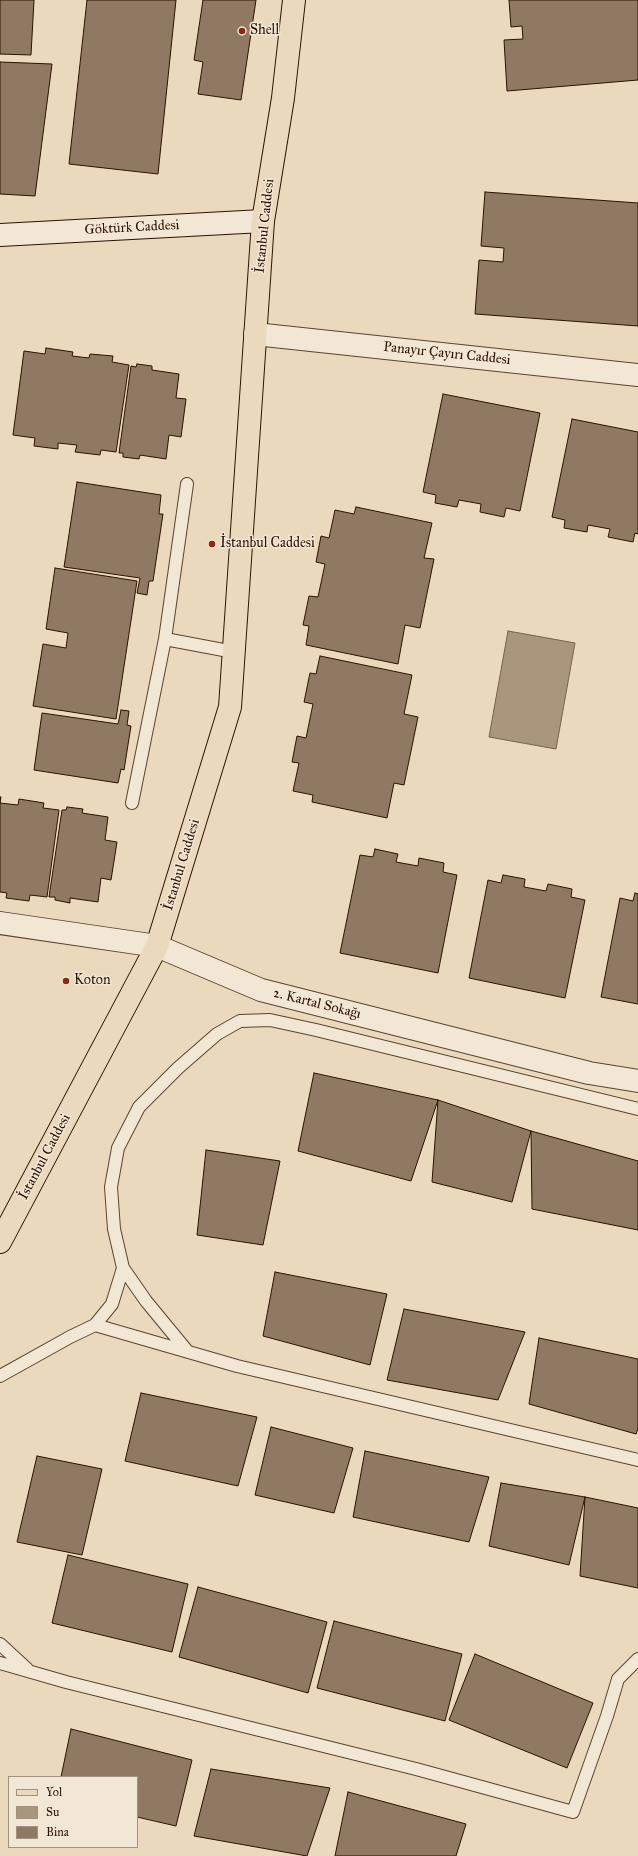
<!DOCTYPE html>
<meta charset="utf-8">
<style>
body{margin:0}
#map{position:relative;width:638px;height:1856px;overflow:hidden;background:#ebd9bd;font-family:"IM FELL Great Primer",serif}
canvas{display:block}
.legend{position:absolute;left:8px;top:1776px;width:130px;height:72px;box-sizing:border-box;background:#f2e6d4;border:1px solid #a3917f;margin:0;padding:5px 7px;list-style:none;font-size:12px;color:#2c1200}
.legend li{display:flex;align-items:center;gap:8px;height:20px}
.legend b{width:20px;border:1px solid #a3917f}
</style>
<div id="map">
<canvas width="638" height="1856"></canvas>
<ul class="legend">
<li><b style="height:5px;background:#ebd9bd"></b>Yol</li>
<li><b style="height:11px;background:#aa957d"></b>Su</li>
<li><b style="height:11px;background:#8f7962"></b>Bina</li>
</ul>
</div>
<script>
const ctx = document.querySelector('canvas').getContext('2d');
ctx.lineJoin = 'round';
function fillPath(path, color) { ctx.fillStyle = color; ctx.fill(path, 'evenodd'); }
const shape = rows => new Path2D(rows.map(r => 'M' + r).join(''));
function strokePath(path, color, width, dash) { ctx.strokeStyle = color; ctx.lineWidth = width; ctx.lineCap = dash ? 'butt' : 'round'; ctx.setLineDash(dash || []); ctx.stroke(path); }
function write(font, color, halo, rows, align = 'center') {
  ctx.font = font + ' "IM FELL Great Primer",serif'; ctx.lineWidth = 3; ctx.setLineDash([]); ctx.textBaseline = 'middle'; ctx.strokeStyle = halo; ctx.fillStyle = color; for (const [text, x, y, turn = 0] of rows) {
    ctx.save(); ctx.translate(x, y); ctx.rotate((+turn || 0) * Math.PI / 180); ctx.textAlign = isNaN(turn) ? turn : align; if (halo) ctx.strokeText(text, 0, 0); ctx.fillText(text, 0, 0); ctx.restore();
  }
}
const water = shape([
 [508,631,575,643,556,749,489,737,508,631]
]);
const building = shape([
 [0,0,34,0,31,55,0,54,0,0],
 [87,0,176,0,158,174,69,164,87,0],
 [203,0,256,0,241,100,198,94,203,62,194,60,203,0],
 [509,0,638,0,638,80,507,91,504,40,523,39,522,26,511,27,509,0],
 [0,62,52,64,35,196,0,194,0,62],
 [485,192,638,203,638,326,475,314,479,260,503,262,504,248,481,246,485,192],
 [46,348,73,352,72,356,89,358,90,354,113,356,112,362,129,365,116,452,101,450,100,455,75,452,77,445,58,443,58,449,34,446,35,438,13,435,24,351,45,354,46,348],
 [137,364,152,366,152,370,179,374,176,398,186,399,181,437,169,435,166,459,140,455,139,459,123,457,123,453,119,453,131,366,136,367,137,364],
 [443,394,540,413,520,511,506,508,504,517,480,512,481,504,459,500,457,507,435,503,436,495,423,492,443,394],
 [572,419,638,432,638,534,635,533,633,542,608,537,610,529,588,525,587,532,564,528,565,520,552,517,572,419],
 [77,482,161,495,159,514,163,514,153,581,149,581,147,595,137,593,140,578,64,567,77,482],
 [356,507,432,523,424,558,434,559,420,628,405,625,398,664,306,645,309,626,303,625,309,596,318,597,325,564,316,562,321,536,329,538,335,510,354,514,356,507],
 [55,568,137,581,116,719,33,706,43,644,66,648,68,633,46,629,55,568],
 [320,656,412,675,404,714,418,717,404,785,394,783,387,818,312,802,313,795,293,791,299,763,292,762,297,736,306,738,313,704,304,702,310,673,316,674,320,656],
 [121,710,129,711,127,725,131,726,124,770,121,769,118,783,34,770,42,713,118,724,121,710],
 [0,797,1,797,0,803,18,805,19,799,44,803,43,808,59,810,47,897,30,895,29,901,6,898,7,893,0,892,0,797],
 [67,807,83,809,82,813,108,817,105,840,117,842,111,880,101,878,98,902,70,898,70,903,55,900,55,897,49,897,62,810,66,810,67,807],
 [375,849,398,854,396,862,418,866,419,858,444,863,443,872,457,875,438,973,340,953,360,855,373,857,375,849],
 [503,875,525,879,524,887,546,891,548,884,572,889,571,897,585,900,565,998,469,978,488,880,501,883,503,875],
 [635,893,638,894,638,1004,601,997,620,898,633,901,635,893],
 [314,1073,438,1100,411,1181,298,1151,314,1073],
 [438,1100,531,1131,512,1202,432,1182,438,1100],
 [531,1131,638,1161,638,1230,532,1209,531,1131],
 [206,1150,280,1161,263,1245,197,1235,206,1150],
 [275,1272,387,1294,370,1365,263,1336,275,1272],
 [404,1309,525,1332,498,1400,387,1380,404,1309],
 [539,1338,638,1359,638,1429,636,1434,529,1404,539,1338],
 [141,1393,257,1417,238,1486,125,1461,141,1393],
 [271,1427,353,1448,334,1513,255,1495,271,1427],
 [365,1451,489,1477,469,1542,353,1517,365,1451],
 [37,1456,102,1469,82,1555,17,1542,37,1456],
 [501,1483,585,1497,569,1565,489,1546,501,1483],
 [585,1497,638,1508,638,1588,580,1576,585,1497],
 [68,1555,188,1584,172,1652,52,1623,68,1555],
 [198,1587,327,1622,308,1693,179,1657,198,1587],
 [334,1621,462,1654,445,1721,317,1688,334,1621],
 [475,1654,593,1703,567,1768,449,1720,475,1654],
 [71,1729,192,1760,176,1826,137,1817,137,1777,61,1777,71,1729],
 [211,1769,330,1788,307,1856,194,1836,211,1769],
 [348,1792,466,1824,456,1856,335,1856,348,1792]
]);
const lane = shape([
 [187,484,165,639,234,652],
 [132,803,165,639],
 [123,1268,146,1301,188,1352],
 [95,1325,237,1366,638,1460],
 [0,1376,70,1337,95,1325,112,1304,123,1268,114,1229,111,1187,118,1148,139,1107,178,1068,217,1034,240,1021,270,1020,316,1030,638,1109],
 [0,1644,27,1669],
 [0,1663,66,1682,416,1769,573,1812,607,1716,618,1679,638,1659]
]);
const street = shape([
 [255,334,638,375],
 [0,923,157,946,261,990,589,1073,638,1081]
]);
const secondary = shape([
 [0,235,263,221]
]);
const primary = shape([
 [0,1242,157,946,230,707,263,221,283,98,294,0]
]);
const markers = [
 [242,31,4,"#8f2418"],
 [212,544,4,"#8f2418"],
 [66,981,4,"#8f2418"]
];
const poiNames = [
 ["Shell",250,31],
 ["İstanbul Caddesi",220,544],
 ["Koton",74,981]
];
const streetNames = [
 ["İstanbul Caddesi",265,226,-84],
 ["Göktürk Caddesi",132,228,-3],
 ["Panayır Çayırı Caddesi",447,354,6],
 ["İstanbul Caddesi",182,865,-73],
 ["2. Kartal Sokağı",317,1004,14],
 ["İstanbul Caddesi",45,1157,-62]
];
fillPath(water, '#aa957d');
strokePath(water, '#78614b', 1);
fillPath(building, '#8f7962');
strokePath(building, '#2c1200', 1);
strokePath(lane, '#5c442f', 14);
strokePath(street, '#5c442f', 24);
strokePath(secondary, '#2c1200', 24);
strokePath(primary, '#2c1200', 24);
strokePath(lane, '#f2e6d4', 12);
strokePath(street, '#f2e6d4', 22);
strokePath(secondary, '#f2e6d4', 22);
strokePath(primary, '#ebd9bd', 22);
for (const [x, y, r, color] of markers) { const dot = new Path2D(); dot.arc(x, y, r, 0, 2 * Math.PI); ctx.fillStyle = color; ctx.fill(dot); strokePath(dot, '#f2e6d4', 1.5); }
write('14px', '#2c1200', '#f2e6d4', poiNames, 'left');
write('14px', '#2c1200', '#f2e6d4', streetNames);
</script>
